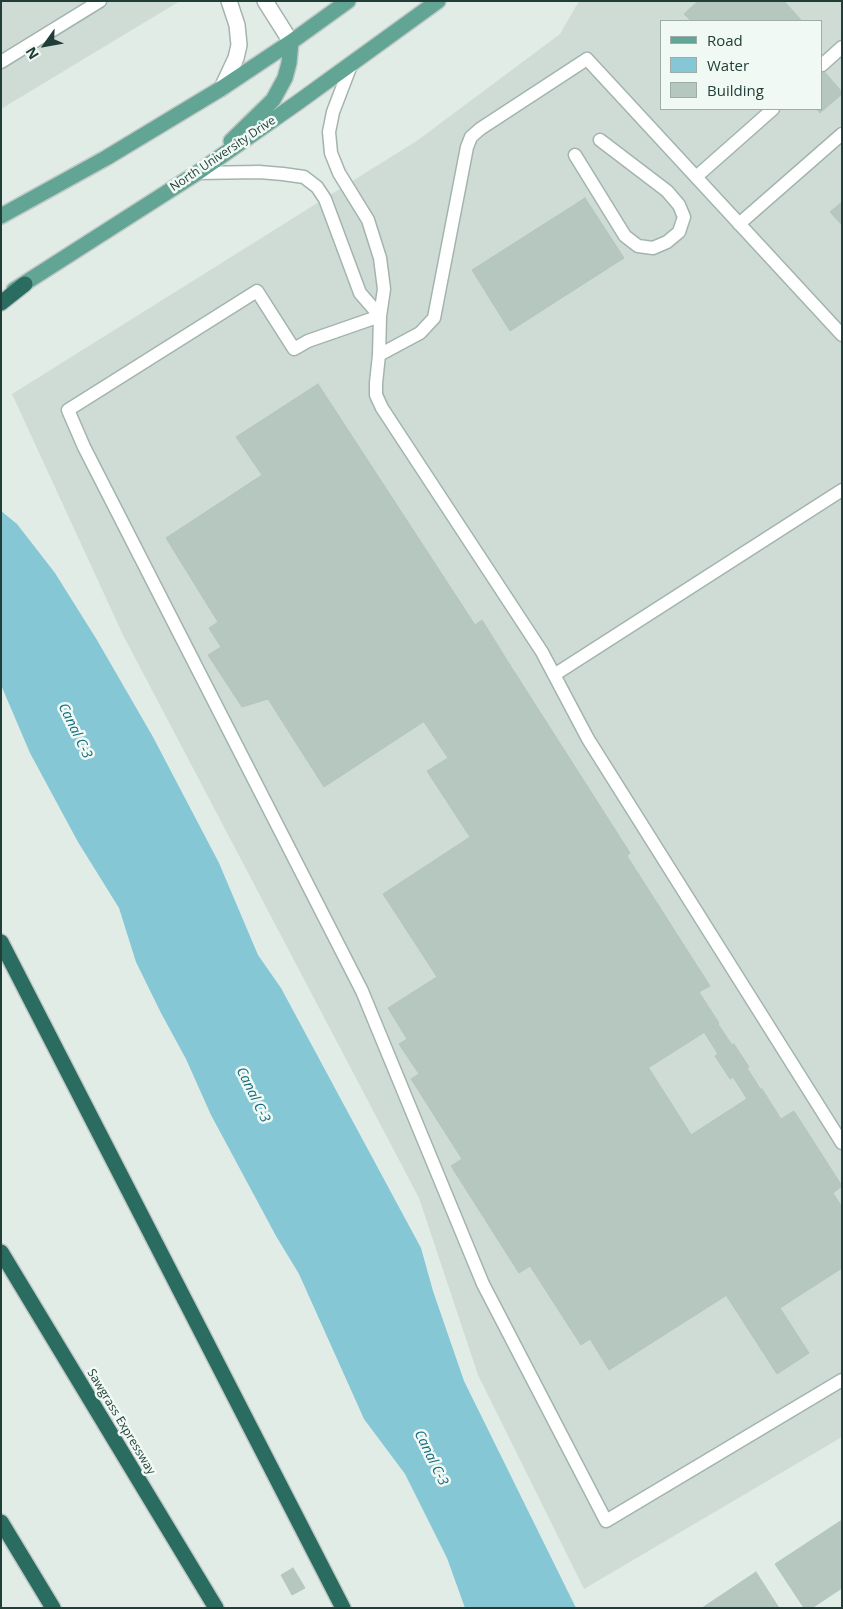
<!DOCTYPE html>
<style>
body{margin:0}
#map{position:relative;width:843px;height:1609px;overflow:hidden;background:#e1ece7;font-family:"Open Sans",sans-serif}
canvas{display:block}
.frame{position:absolute;inset:0;border:2px solid #203e37;pointer-events:none}
.legend{position:absolute;left:660px;top:20px;width:162px;height:90px;box-sizing:border-box;background:#f1f9f5;border:1px solid #9daea9;margin:0;padding:6px 9px;list-style:none;font-size:15px;color:#203e37}
.legend li{display:flex;align-items:center;gap:10px;height:25px}
.legend b{width:25px;border:1px solid #9daea9}
.north{position:absolute;left:20px;top:20px;width:50px;height:50px;-webkit-text-stroke:4px #f1f9f5;paint-order:stroke;rotate:238deg;font-size:14px;font-weight:700;line-height:20px;text-align:center;color:#203e37}
.north::after{content:'';display:block;margin:auto;width:18px;height:22px;background:#203e37;clip-path:polygon(50% 0,100% 100%,50% 72%,0 100%)}
</style>
<div id="map">
<canvas width="843" height="1609"></canvas>
<div class="frame"></div>
<ul class="legend">
<li><b style="height:6px;background:#62a595"></b>Road</li>
<li><b style="height:14px;background:#85c7d5"></b>Water</li>
<li><b style="height:14px;background:#b6c7c0"></b>Building</li>
</ul>
<div class="north">N</div>
</div>
<script>
const ctx = document.querySelector('canvas').getContext('2d');
ctx.lineJoin = 'round';
function fillPath(path, color) { ctx.fillStyle = color; ctx.fill(path, 'evenodd'); }
const shape = rows => new Path2D(rows.map(r => 'M' + r).join(''));
function strokePath(path, color, width, dash) { ctx.strokeStyle = color; ctx.lineWidth = width; ctx.lineCap = dash ? 'butt' : 'round'; ctx.setLineDash(dash || []); ctx.stroke(path); }
function write(font, color, halo, rows, align = 'center') {
  ctx.font = font + ' "Open Sans",sans-serif'; ctx.lineWidth = 5; ctx.setLineDash([]); ctx.textBaseline = 'middle'; ctx.strokeStyle = halo; ctx.fillStyle = color; for (const [text, x, y, turn = 0] of rows) {
    ctx.save(); ctx.translate(x, y); ctx.rotate((+turn || 0) * Math.PI / 180); ctx.textAlign = isNaN(turn) ? turn : align; if (halo) ctx.strokeText(text, 0, 0); ctx.fillText(text, 0, 0); ctx.restore();
  }
}
const built = shape([
 [1,1,180,1,1,109],
 [579,1,842,1,842,1437,584,1589,478,1375,419,1198,123,635,12,394,418,140,560,34],
 [662,21,822,21,822,109,662,109]
]);
const water = shape([
 [1,511,17,524,55,573,97,640,153,737,219,863,258,955,281,988,421,1248,433,1291,464,1381,576,1608,465,1608,447,1558,405,1474,364,1419,299,1274,276,1236,211,1115,186,1059,161,1013,136,962,119,908,78,842,30,753,1,685]
]);
const building = shape([
 [698,1,784,1,802,21,691,21,684,14,698,1],
 [822,69,842,92,842,94,820,113,816,109,822,109,822,69],
 [585,198,624,258,510,331,472,270,585,198],
 [842,202,842,225,830,212,842,202],
 [318,384,475,625,482,620,510,665,324,787,268,699,242,707,208,655,221,647,209,628,218,622,166,538,262,475,236,437,318,384],
 [510,665,630,853,627,856,710,986,699,992,719,1023,648,1068,643,1059,627,1069,569,978,561,983,542,953,533,958,514,928,437,977,383,894,470,837,427,771,448,758,424,722,510,665],
 [514,928,533,958,542,953,561,983,569,978,739,1244,732,1248,752,1279,609,1370,590,1339,581,1345,530,1266,519,1273,451,1166,462,1159,411,1079,419,1074,399,1044,407,1039,388,1008,514,928],
 [718,1024,732,1045,734,1044,749,1067,747,1068,761,1090,747,1099,733,1077,730,1079,715,1056,718,1054,704,1032,718,1024],
 [643,1059,697,1144,682,1154,627,1069,643,1059],
 [762,1089,781,1119,794,1111,842,1186,833,1193,842,1207,842,1268,780,1308,809,1353,777,1374,726,1295,752,1279,732,1248,739,1244,682,1154,697,1144,691,1135,762,1089],
 [842,1520,842,1588,812,1608,804,1608,775,1564,842,1520],
 [293,1568,305,1588,292,1595,281,1575,293,1568],
 [756,1572,779,1608,702,1608,756,1572]
]);
const service = shape([
 [1,62,100,1],
 [351,65,333,112,329,132,331,153,339,173,368,220,380,258,384,289,380,316,379,355,376,383,376,395,382,408,542,652,588,739,842,1143],
 [822,65,842,47],
 [575,155,625,236,638,246,653,248,667,242,679,232,684,217,679,205,667,191,600,140],
 [197,173,259,172,283,174,304,177,317,187,325,199,360,293,380,316],
 [696,177,773,109],
 [739,224,842,134],
 [380,316,308,341,294,349,257,291,68,410,84,447,362,991,483,1284,606,1521,842,1380],
 [379,355,420,333,434,318,467,147,471,137,480,129,587,59,842,335],
 [554,675,842,490]
]);
const minor = shape([
 [265,1,291,42],
 [222,88,236,58,239,45,237,25,229,1]
]);
const primary = shape([
 [231,141,273,100,285,78,289,63,291,42],
 [1,216,106,158,222,88,291,42,348,1],
 [14,290,197,173,297,103,438,1]
]);
const motorway = shape([
 [1,303,25,284],
 [1,942,343,1608],
 [1,1252,216,1608],
 [1,1522,53,1608]
]);
const streetNames = [
 ["North University Drive",223,154,-34],
 ["Sawgrass Expressway",121,1422,59]
];
const waterNames = [
 ["Canal C-3",75,731,64],
 ["Canal C-3",253,1095,64],
 ["Canal C-3",431,1458,64]
];
fillPath(built, '#cfdcd6');
fillPath(water, '#85c7d5');
fillPath(building, '#b6c7c0');
strokePath(building, '#b3c6bf', 1);
strokePath(service, '#a3b4af', 15);
strokePath(minor, '#a3b4af', 18);
strokePath(primary, '#c1c9c7', 18);
strokePath(motorway, '#c1c9c7', 18);
strokePath(service, '#fff', 12);
strokePath(minor, '#fff', 15);
strokePath(primary, '#62a595', 15);
strokePath(motorway, '#2a6c60', 15);
write('12px', '#203e37', '#f1f9f5', streetNames);
write('italic 14px', '#166b7e', '#f1f9f5', waterNames);
</script>
